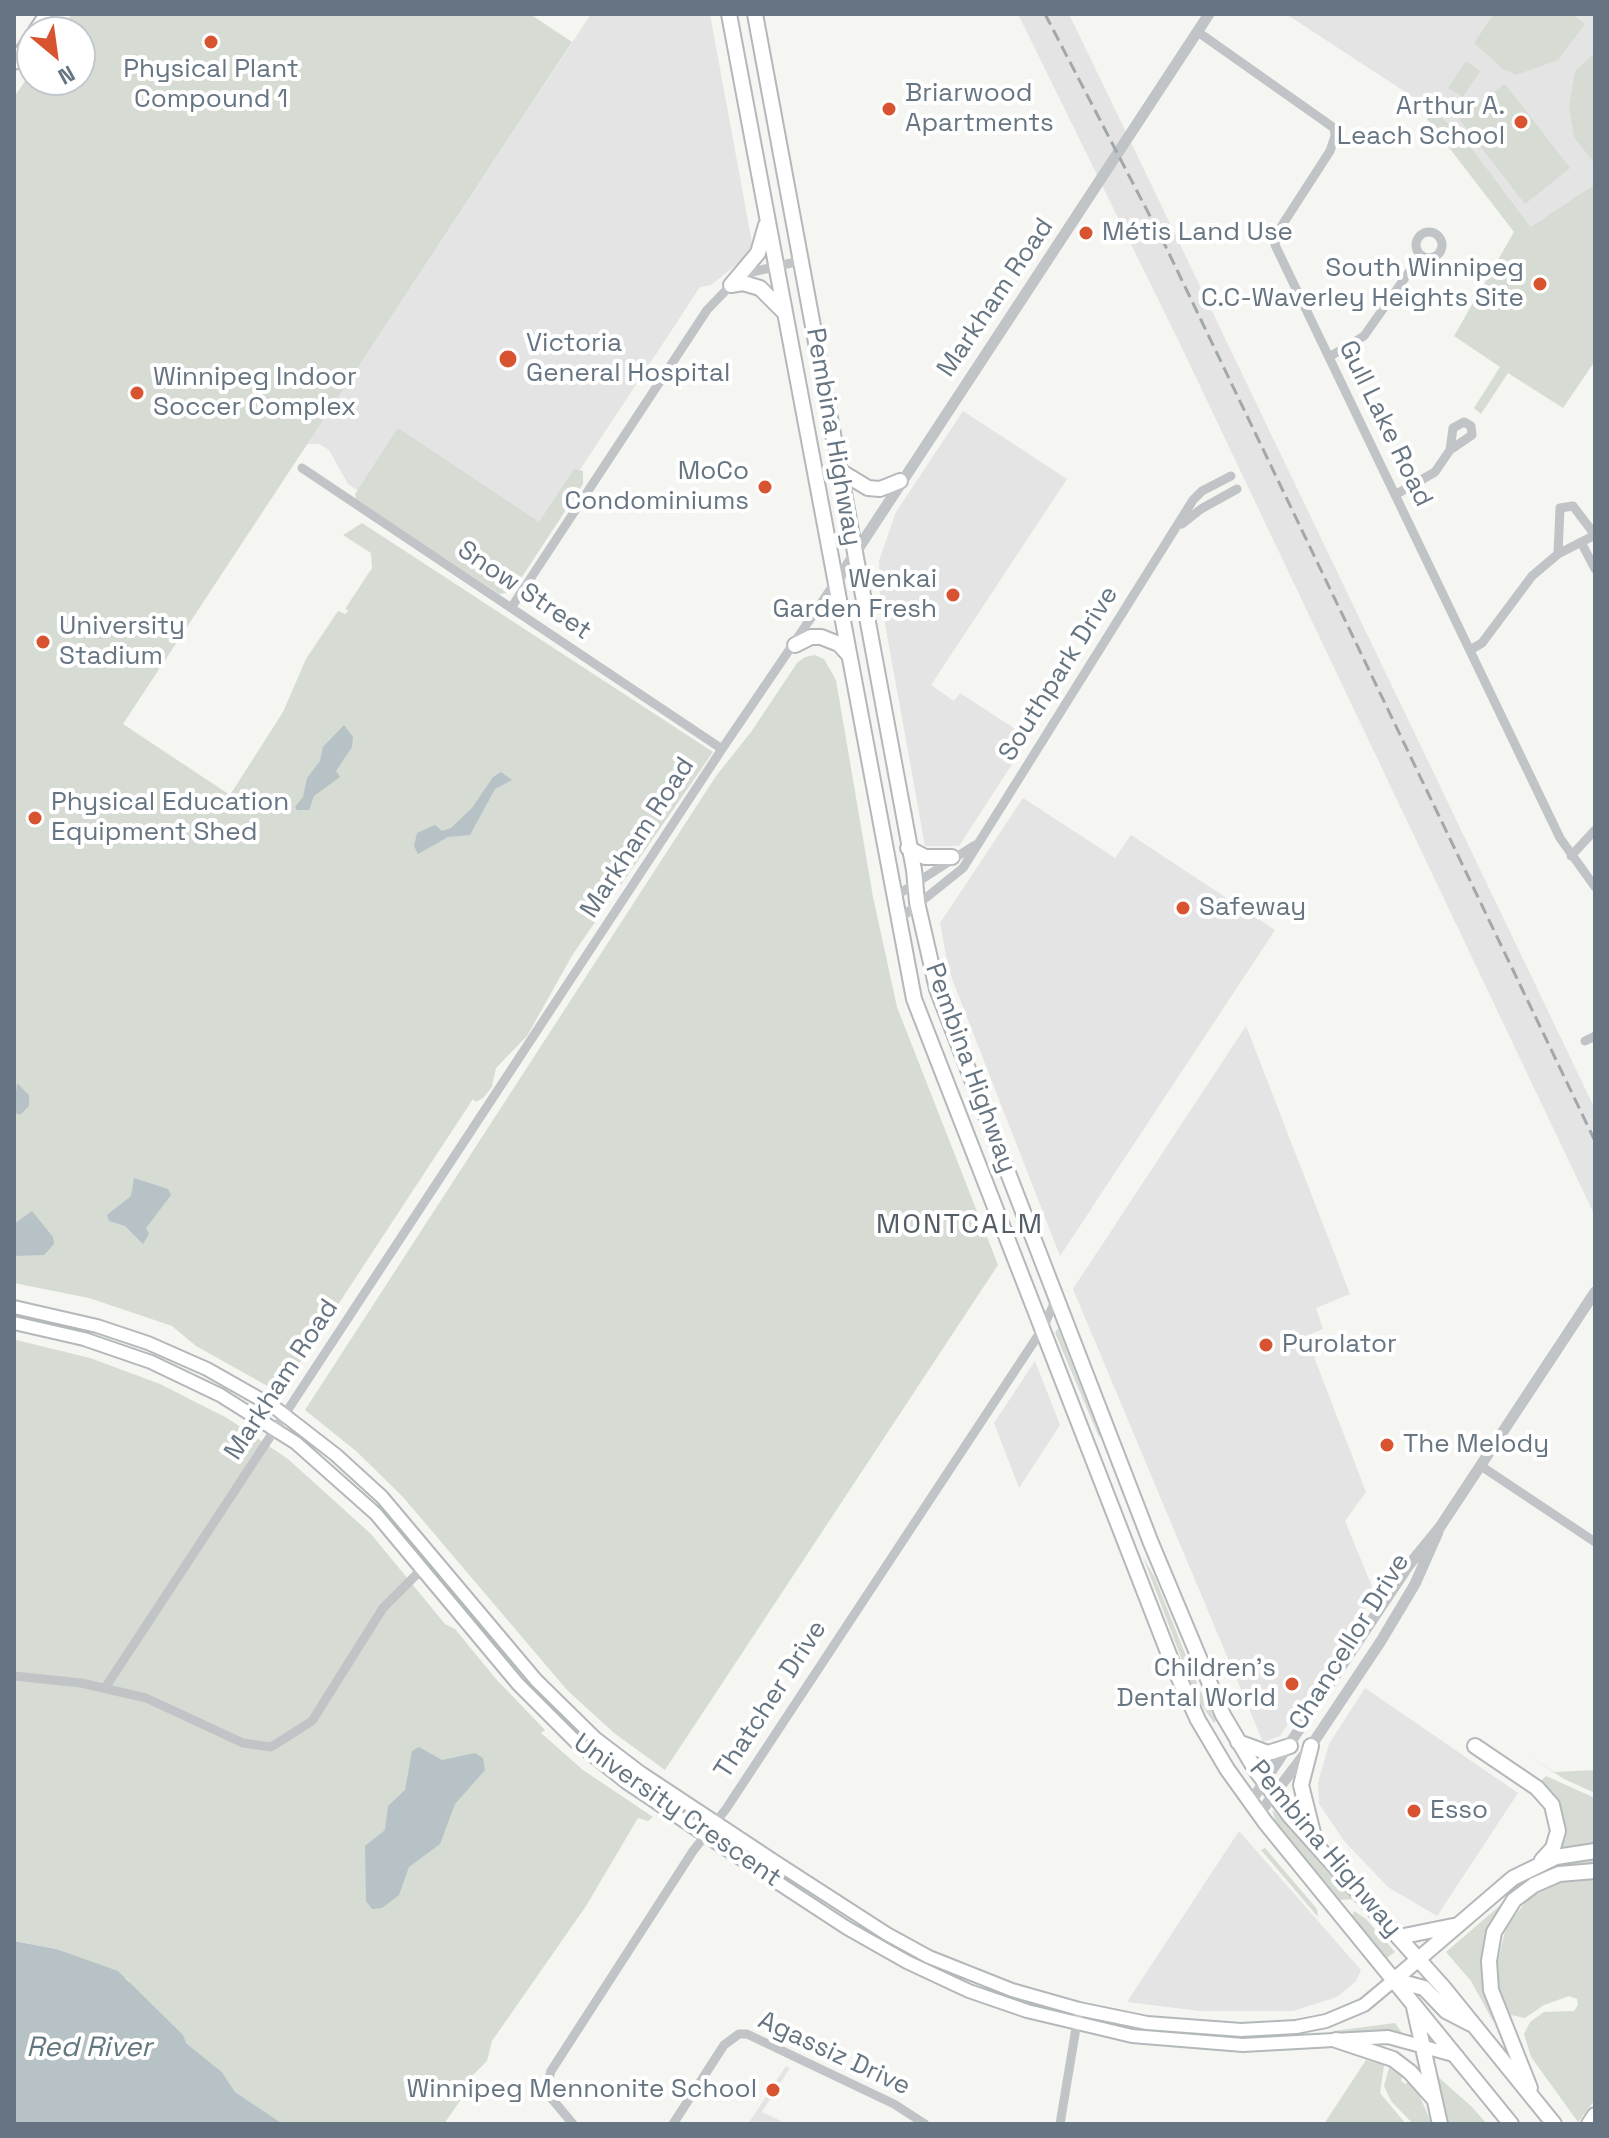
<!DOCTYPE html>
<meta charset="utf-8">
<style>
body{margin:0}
#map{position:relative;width:1609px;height:2138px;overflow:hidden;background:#f5f5f2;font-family:"Space Grotesk",sans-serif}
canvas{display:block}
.frame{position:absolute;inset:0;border:16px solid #667581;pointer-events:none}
.north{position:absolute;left:16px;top:16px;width:80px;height:80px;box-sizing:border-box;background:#fff;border:2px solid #c2c8cd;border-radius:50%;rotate:151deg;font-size:22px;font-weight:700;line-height:32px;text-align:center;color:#667581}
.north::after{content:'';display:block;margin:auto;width:28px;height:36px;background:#d8532f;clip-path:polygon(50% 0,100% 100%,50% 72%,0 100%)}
</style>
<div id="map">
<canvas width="1609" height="2138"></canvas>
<div class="frame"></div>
<div class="north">N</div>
</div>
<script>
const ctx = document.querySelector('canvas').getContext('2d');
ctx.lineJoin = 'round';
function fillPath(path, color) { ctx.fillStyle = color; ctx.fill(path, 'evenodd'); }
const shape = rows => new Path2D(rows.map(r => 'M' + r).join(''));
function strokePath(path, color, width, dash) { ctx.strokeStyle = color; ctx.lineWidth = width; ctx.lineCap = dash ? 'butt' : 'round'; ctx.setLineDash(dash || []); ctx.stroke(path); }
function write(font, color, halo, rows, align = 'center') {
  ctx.font = font + ' "Space Grotesk",sans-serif'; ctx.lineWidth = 8; ctx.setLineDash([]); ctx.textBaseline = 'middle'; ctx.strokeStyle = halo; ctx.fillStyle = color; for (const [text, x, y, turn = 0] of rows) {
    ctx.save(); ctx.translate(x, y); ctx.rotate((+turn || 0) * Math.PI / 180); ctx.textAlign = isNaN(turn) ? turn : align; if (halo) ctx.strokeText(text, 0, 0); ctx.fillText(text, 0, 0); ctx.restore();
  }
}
const built = shape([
 [591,14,710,14,752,243,746,257,711,285,700,287,503,587,348,484,329,450,319,444,307,444],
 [1018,14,1069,14,1138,157,1595,1109,1595,1216,1181,346],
 [1286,14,1595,14,1595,184,1532,228,1461,134,1433,110],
 [963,411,1067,479,931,685,954,701,960,693,1029,738,959,846,925,846,880,596,879,561,896,512],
 [1023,798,1115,858,1131,835,1275,930,1060,1256,949,971,940,923],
 [1246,1026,1350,1294,1316,1308,1323,1329,1306,1336,1366,1492,1345,1521,1375,1594,1280,1736,1263,1742,1073,1289],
 [1035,1361,1060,1425,1019,1488,994,1423],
 [1365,1688,1518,1793,1437,1916,1388,1887,1345,1842,1319,1804,1318,1783,1329,1744],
 [1239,1831,1361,1970,1356,1981,1337,1997,1293,2011,1200,2011,1127,2002],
 [786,2066,790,2068,762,2112,787,2124,748,2124]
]);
const green = shape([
 [72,14,530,14,572,42,123,724,230,795,283,712,306,659,338,611,346,614,348,610,345,609,372,568,371,553,343,535,362,523,713,752,573,954,527,1036,496,1068,492,1087,483,1098,476,1102,473,1099,280,1393,196,1346,172,1326,89,1298,14,1283,14,97,32,71,32,80,80,80,80,32,59,32],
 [1494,14,1572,14,1585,24,1558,60,1516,75,1503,69,1474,43],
 [1595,53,1595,164,1574,137,1569,107,1575,71],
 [1466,61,1480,71,1463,97,1448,88],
 [1505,84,1570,168,1525,204,1459,119],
 [1433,110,1461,134,1531,227,1595,184,1595,361,1563,408,1508,373,1481,414,1474,408,1500,367,1454,336,1514,232,1427,119],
 [398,428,539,522,574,469,583,471,583,484,512,592,499,594,356,499,355,494],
 [815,655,824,659,836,680,873,897,897,1007,998,1265,665,1770,614,1733,567,1690,403,1497,356,1451,305,1410,716,776,751,732,797,663,805,657],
 [1058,1328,1100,1436,1099,1437,1055,1333],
 [16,1340,90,1358,160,1384,227,1418,288,1459,371,1534,445,1624,455,1629,496,1679,545,1730,541,1733,583,1770,653,1817,648,1821,638,1818,586,1906,492,2041,487,2061,470,2078,464,2095,444,2124,283,2124,235,2092,222,2072,186,2043,154,2007,132,1988,128,1979,56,1949,14,1941],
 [1143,1557,1155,1578,1198,1686,1216,1721,1214,1723,1196,1697],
 [1527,1755,1554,1772,1595,1770,1595,1793,1564,1779],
 [1546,1776,1595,1798,1595,1845,1558,1850,1560,1842,1538,1784],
 [1272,1810,1275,1812,1353,1899,1340,1900,1276,1822],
 [1265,1848,1317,1909,1318,1917,1261,1850],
 [1595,1857,1595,1866,1552,1871,1502,1908,1488,1998,1494,2023,1471,1981,1446,1952,1541,1870],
 [1595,1879,1595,2100,1578,2122,1531,2057,1524,2034,1530,2022,1544,2012,1574,2011,1578,2005,1577,1999,1569,1996,1544,2005,1525,2018,1511,2015,1500,1996,1497,1965,1506,1927,1529,1898,1565,1880],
 [1354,1911,1366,1919,1395,1952,1387,1958,1352,1916],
 [1395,2023,1402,2033,1335,2034,1334,2031],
 [1366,2060,1384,2065,1380,2093,1406,2124,1324,2124],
 [1389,2068,1402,2077,1401,2081,1406,2084,1410,2081,1416,2088,1432,2124,1413,2124,1391,2101,1384,2086],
 [1437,2076,1471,2106,1487,2124,1446,2124]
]);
const water = shape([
 [344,725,353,737,352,747,336,771,340,777,314,796,309,810,297,810,295,807,303,797,307,778,320,761,323,747],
 [501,772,512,780,495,789,470,835,448,837,418,854,414,846,417,833,435,825,442,831,451,828,472,808,493,777],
 [17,1083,29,1095,29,1106,20,1115,14,1112],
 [134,1178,168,1189,171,1195,146,1228,149,1234,143,1244,125,1226,109,1221,107,1215,131,1196],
 [32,1211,53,1237,54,1244,44,1255,14,1256,14,1224],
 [419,1747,442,1760,475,1753,483,1758,485,1770,455,1804,440,1844,409,1867,399,1895,382,1908,372,1909,366,1901,365,1846,385,1830,388,1806,405,1790,412,1751],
 [14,1941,56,1949,118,1971,183,2035,186,2043,222,2072,235,2092,283,2124,14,2124]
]);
const minor = shape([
 [1198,32,1334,128,1335,136,1330,151,1279,230,1275,245,1560,838,1595,887],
 '1416 245a13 13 0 1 1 26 0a13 13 0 1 1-26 0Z',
 [1329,357,1364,336,1421,255],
 [1464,422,1471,426,1472,435,1450,450,1453,428,1464,422],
 [302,468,722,749],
 [1395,495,1435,472,1450,450],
 [1182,524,1201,509,1237,489],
 [1581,542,1595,569],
 [511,608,707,310,731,285,752,272,800,261],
 [1470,650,1482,643,1532,576,1558,554,1595,535,1573,506,1560,508,1558,554],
 [1571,856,1595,830],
 [894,897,975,845],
 [897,921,963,868,1193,500,1202,491,1231,476],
 [1585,1041,1595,1036],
 [1481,1466,1595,1542],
 [14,1676,81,1683,146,1698,243,1743,271,1747,312,1721,383,1608,423,1568],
 [105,1688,722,749,834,584],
 [573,2124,552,2099,547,2085,551,2071,693,1851,726,1809,1043,1328,1056,1299],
 [673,2124,724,2045,739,2034,747,2034,894,2104,925,2124],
 [1060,2124,1078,2016]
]);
const tertiary = shape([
 [835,584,1209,14],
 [1250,1803,1409,1565,1440,1527,1595,1292],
 [1259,1814,1311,1746,1381,1641,1415,1584,1438,1532]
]);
const secondary = shape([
 [34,32,46,14],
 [14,63,32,35],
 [14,1307,97,1326,148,1343,207,1369,274,1407,336,1455,382,1497,536,1680,595,1738,641,1773,777,1863,887,1934,929,1957,1012,1990,1079,2009,1147,2023,1241,2030,1296,2027,1326,2021,1364,2005,1394,1980],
 [14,1323,84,1339,151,1362,220,1395,296,1443,376,1514,518,1684,576,1742,626,1782,705,1835,847,1928,907,1962,969,1991,1027,2011,1132,2036,1243,2045,1388,2037,1457,2056]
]);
const primary = shape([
 [729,14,914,999,1173,1665,1198,1720,1227,1769,1265,1822,1511,2124],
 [755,14,914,870,917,902,937,989,1151,1543,1223,1715,1255,1769,1290,1816,1443,1987,1554,2124],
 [731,285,758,253,766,225],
 [731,285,743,283,760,288,784,312],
 [840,471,868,488,880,489,900,481],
 [795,645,811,637,821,637,839,644,848,654],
 [908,848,925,857,952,857],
 [1238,1742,1268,1753,1290,1746],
 [1311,1746,1301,1785,1315,1841],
 [1475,1746,1537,1788,1552,1805,1558,1831,1553,1848,1542,1860],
 [1399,1937,1453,1926],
 [1394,1980,1513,1878,1556,1857,1595,1851],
 [1394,1980,1424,1988,1446,2011,1471,2024],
 [1414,2007,1440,2124],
 [1336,2040,1393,2059,1410,2072,1434,2099],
 [1530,2088,1491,1990,1489,1961,1494,1932,1514,1900,1534,1885,1559,1874,1595,1871],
 [1589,2124,1595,2115]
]);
const rail = shape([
 [1045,14,1165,245,1595,1141]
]);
const markers = [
 [211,42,8,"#d8532f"],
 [889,109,8,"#d8532f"],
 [1521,122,8,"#d8532f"],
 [1086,233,8,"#d8532f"],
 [1540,284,8,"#d8532f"],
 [508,359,10,"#d8532f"],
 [137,393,8,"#d8532f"],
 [765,487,8,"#d8532f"],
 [953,595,8,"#d8532f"],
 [43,642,8,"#d8532f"],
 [35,818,8,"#d8532f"],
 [1183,908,8,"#d8532f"],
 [1266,1345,8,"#d8532f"],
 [1387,1445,8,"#d8532f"],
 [1292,1684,8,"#d8532f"],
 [1414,1811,8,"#d8532f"],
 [773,2090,8,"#d8532f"]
];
const poiNames = [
 ["Physical Plant",211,70,"center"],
 ["Compound 1",211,100,"center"],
 ["Briarwood",905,94],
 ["Apartments",905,124],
 ["Arthur A.",1505,107,"right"],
 ["Leach School",1505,137,"right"],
 ["Métis Land Use",1102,233],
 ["South Winnipeg",1524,269,"right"],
 ["C.C-Waverley Heights Site",1524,299,"right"],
 ["Victoria",526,344],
 ["General Hospital",526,374],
 ["Winnipeg Indoor",153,378],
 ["Soccer Complex",153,408],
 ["MoCo",749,472,"right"],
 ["Condominiums",749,502,"right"],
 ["Wenkai",937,580,"right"],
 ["Garden Fresh",937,610,"right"],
 ["University",59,627],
 ["Stadium",59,657],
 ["Physical Education",51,803],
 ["Equipment Shed",51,833],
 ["Safeway",1199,908],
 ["Purolator",1282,1345],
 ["The Melody",1403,1445],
 ["Children's",1276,1669,"right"],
 ["Dental World",1276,1699,"right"],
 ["Esso",1430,1811],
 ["Winnipeg Mennonite School",757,2090,"right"]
];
const streetNames = [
 ["Markham Road",996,298,-56],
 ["Gull Lake Road",1385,424,64],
 ["Pembina Highway",833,437,80],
 ["Snow Street",524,591,34],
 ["Southpark Drive",1059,674,-58],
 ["Markham Road",638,838,-57],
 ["Pembina Highway",970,1068,70],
 ["Markham Road",282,1380,-57],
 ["Chancellor Drive",1350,1642,-58],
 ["Thatcher Drive",771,1700,-57],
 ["University Crescent",677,1811,35],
 ["Pembina Highway",1325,1849,50],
 ["Agassiz Drive",834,2054,25]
];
const neighbourhoodNames = [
 ["MONTCALM",960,1225]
];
const waterNames = [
 ["Red River",89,2048]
];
fillPath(built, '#e3e4e3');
fillPath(green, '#d6dcd3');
fillPath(water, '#b7c2c6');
strokePath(secondary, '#b3b8bb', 16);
strokePath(primary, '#b4b8bb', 18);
strokePath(minor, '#c0c4c7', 9);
strokePath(tertiary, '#c0c4c7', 11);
strokePath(secondary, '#fff', 12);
strokePath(primary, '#fff', 14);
strokePath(rail, '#a2a7ac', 3, [12, 6]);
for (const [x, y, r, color] of markers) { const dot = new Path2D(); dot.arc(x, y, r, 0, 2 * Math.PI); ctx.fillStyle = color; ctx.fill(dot); strokePath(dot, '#fff', 3); }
write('26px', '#667581', '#fff', poiNames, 'left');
write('26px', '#667581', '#fff', streetNames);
ctx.letterSpacing = '2px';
write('28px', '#535e66', '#fff', neighbourhoodNames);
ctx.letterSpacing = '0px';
write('italic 28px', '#62777e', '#fff', waterNames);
</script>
